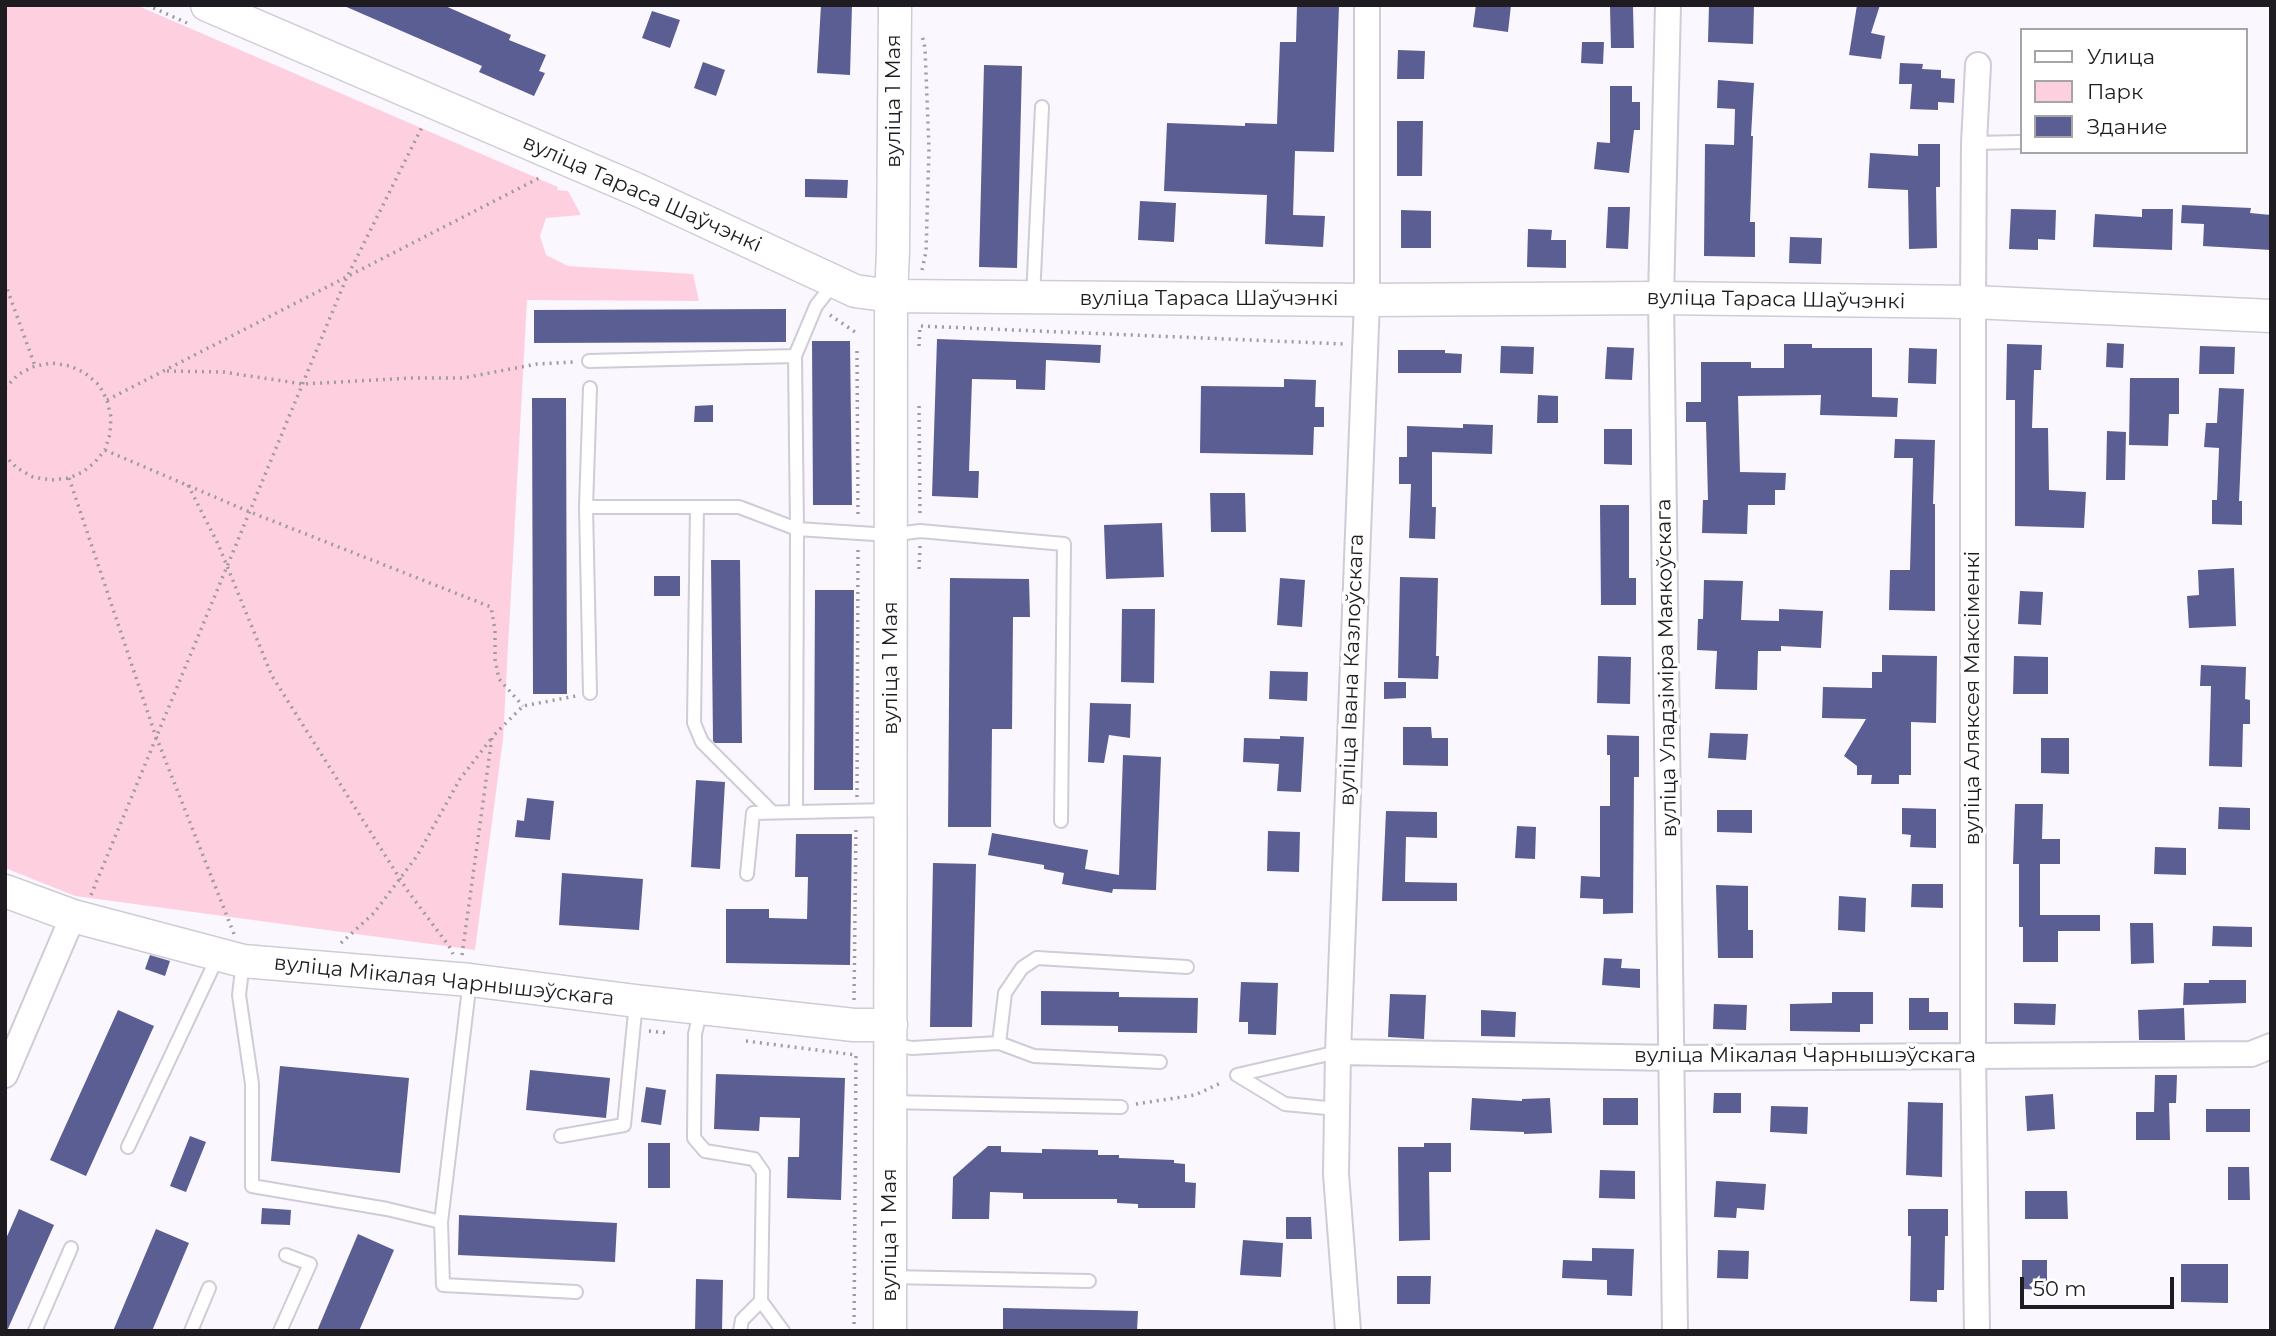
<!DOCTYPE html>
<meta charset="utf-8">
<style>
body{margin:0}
#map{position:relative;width:2276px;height:1336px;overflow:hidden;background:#faf7fe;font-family:Montserrat,sans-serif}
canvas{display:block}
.frame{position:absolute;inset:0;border:7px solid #1e1c20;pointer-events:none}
.legend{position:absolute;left:2020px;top:28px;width:228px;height:126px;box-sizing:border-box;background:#fff;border:2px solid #a5a4a6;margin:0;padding:9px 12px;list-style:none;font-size:21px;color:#1e1c20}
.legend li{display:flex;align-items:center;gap:14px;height:35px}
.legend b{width:35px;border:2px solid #a5a4a6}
.scale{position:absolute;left:2020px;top:1277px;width:154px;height:32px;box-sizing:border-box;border:4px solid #1e1c20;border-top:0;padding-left:9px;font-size:21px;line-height:24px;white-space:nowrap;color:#1e1c20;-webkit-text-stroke:5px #fff;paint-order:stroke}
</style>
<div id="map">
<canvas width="2276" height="1336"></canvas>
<div class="frame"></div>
<ul class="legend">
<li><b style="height:9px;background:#fff"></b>Улица</li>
<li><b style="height:19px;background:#fed0df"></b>Парк</li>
<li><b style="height:19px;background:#5a5e93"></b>Здание</li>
</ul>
<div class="scale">50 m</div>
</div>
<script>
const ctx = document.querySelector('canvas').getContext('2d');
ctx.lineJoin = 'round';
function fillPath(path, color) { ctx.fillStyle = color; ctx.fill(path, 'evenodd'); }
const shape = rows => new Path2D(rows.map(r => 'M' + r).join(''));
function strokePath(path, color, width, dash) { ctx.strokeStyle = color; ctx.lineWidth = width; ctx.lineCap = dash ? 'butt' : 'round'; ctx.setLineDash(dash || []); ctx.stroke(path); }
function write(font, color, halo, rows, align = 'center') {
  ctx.font = font + ' Montserrat,sans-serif'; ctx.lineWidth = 7; ctx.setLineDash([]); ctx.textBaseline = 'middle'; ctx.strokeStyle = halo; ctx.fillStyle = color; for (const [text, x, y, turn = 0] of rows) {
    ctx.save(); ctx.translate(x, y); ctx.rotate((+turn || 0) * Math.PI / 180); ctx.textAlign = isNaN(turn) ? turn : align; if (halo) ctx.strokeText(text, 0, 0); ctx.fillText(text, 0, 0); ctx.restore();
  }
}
const green = shape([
 [5,5,136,5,558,187,557,190,568,191,581,215,546,218,540,236,546,255,568,266,693,274,699,301,527,300,503,739,475,950,75,896,5,868]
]);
const building = shape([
 [342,5,443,5,511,35,509,40,546,55,539,71,545,73,534,96,479,72,482,66],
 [821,5,852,5,850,75,817,73],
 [1297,5,1339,5,1334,152,1295,151,1293,215,1325,216,1323,247,1265,244,1267,195,1164,191,1167,123,1245,126,1245,123,1277,124,1280,42,1296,42],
 [1476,5,1511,5,1508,32,1473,27],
 [1709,5,1754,5,1753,44,1708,42],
 [1857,5,1880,5,1871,33,1885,36,1881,59,1849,55],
 [1610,7,1633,7,1634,48,1611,48],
 [652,11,680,20,670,48,642,38],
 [1582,42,1604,42,1603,64,1581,63],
 [1398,50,1425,51,1424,79,1397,79],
 [703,62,725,70,716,96,694,88],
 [1900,63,1923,64,1922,69,1941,70,1941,78,1955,79,1954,103,1938,102,1938,110,1910,109,1912,84,1899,84],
 [984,65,1022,66,1017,268,979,267],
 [1718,80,1754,83,1751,136,1753,136,1750,222,1755,222,1755,257,1704,256,1705,144,1734,145,1735,109,1717,108],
 [1610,86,1632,86,1632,102,1640,102,1640,130,1634,130,1629,173,1594,169,1597,142,1610,143],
 [1397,121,1423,121,1422,176,1397,176],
 [1918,144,1940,144,1940,187,1936,187,1937,248,1909,249,1908,190,1868,188,1870,153,1918,156],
 [805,179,848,180,847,198,805,197],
 [1140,201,1176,203,1174,242,1138,240],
 [2182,205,2251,208,2250,213,2271,215,2271,250,2203,246,2204,224,2181,223],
 [1608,207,1630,207,1628,249,1606,248],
 [2011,209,2056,210,2055,240,2038,239,2038,250,2009,249],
 [2142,209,2173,209,2172,250,2093,247,2095,214,2142,217],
 [1401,210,1431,211,1431,248,1401,248],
 [1528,229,1552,230,1551,240,1566,240,1566,268,1527,267],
 [1790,237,1822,238,1821,264,1789,263],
 [786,309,786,342,534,343,534,310],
 [937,339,1101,345,1100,363,1046,360,1045,390,1016,389,1016,380,972,379,969,471,979,471,978,498,932,496],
 [812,341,850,341,852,505,813,505],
 [2107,343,2124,344,2123,368,2106,367],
 [1784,344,1812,344,1812,348,1872,348,1872,397,1898,398,1897,417,1820,415,1821,395,1738,396,1740,472,1786,473,1785,490,1775,490,1775,505,1748,505,1747,534,1702,533,1703,500,1708,500,1706,422,1686,422,1686,402,1701,402,1701,362,1751,362,1751,368,1784,368],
 [2007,344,2042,345,2041,370,2034,370,2032,428,2048,428,2049,490,2086,492,2084,528,2015,526,2015,400,2006,400],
 [1501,346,1534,347,1533,374,1500,373],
 [2200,346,2235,347,2234,374,2199,374],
 [1607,347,1634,348,1632,380,1605,379],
 [1909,348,1937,349,1936,384,1908,383],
 [1398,350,1445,350,1445,353,1462,354,1461,373,1398,373],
 [2130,378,2179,378,2179,414,2169,414,2168,446,2129,445],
 [1284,379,1316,380,1315,407,1324,407,1324,427,1314,427,1313,455,1200,453,1201,386,1284,387],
 [2219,388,2244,389,2239,501,2242,501,2242,525,2212,524,2212,500,2217,500,2219,448,2204,447,2206,423,2217,423],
 [1538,395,1558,396,1558,423,1537,423],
 [532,398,566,398,567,694,533,694],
 [713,405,713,422,694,422,695,406],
 [1463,424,1493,425,1492,454,1432,452,1432,507,1436,507,1435,539,1409,538,1411,484,1399,484,1399,457,1407,457,1407,426,1463,428],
 [1604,429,1632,429,1632,465,1604,464],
 [2107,431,2126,432,2125,480,2106,480],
 [1895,439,1935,440,1933,504,1935,504,1935,611,1889,610,1890,570,1910,570,1913,458,1894,458],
 [1210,493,1245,493,1246,532,1211,532],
 [1600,505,1629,505,1629,578,1636,578,1636,605,1601,605],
 [1162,523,1164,577,1106,579,1104,525],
 [711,560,740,560,742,743,715,743,713,741],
 [2234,568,2236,626,2189,628,2187,596,2199,595,2198,570],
 [654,576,680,576,680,596,654,596],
 [1400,577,1438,578,1436,656,1439,656,1438,679,1398,678],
 [950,578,1029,579,1030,617,1013,617,1012,729,992,729,991,827,948,827],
 [1280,578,1305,580,1302,627,1277,625],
 [1704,580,1743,581,1741,620,1779,621,1779,609,1823,611,1821,648,1781,646,1781,651,1758,651,1757,690,1715,689,1717,651,1697,650,1698,619,1703,619],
 [815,590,854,590,853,790,814,790],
 [2020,591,2043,592,2041,625,2018,624],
 [1122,609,1155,609,1154,683,1121,682],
 [1882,655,1937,656,1936,723,1911,722,1911,775,1899,775,1899,784,1871,784,1872,775,1857,775,1857,766,1844,756,1866,719,1822,718,1823,687,1872,688,1872,672,1882,672],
 [1598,656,1631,657,1630,704,1597,703],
 [2014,656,2048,657,2048,694,2013,694],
 [2201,665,2246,667,2245,699,2250,700,2250,724,2243,724,2242,767,2209,766,2211,686,2200,686],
 [1270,671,1308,672,1307,701,1269,699],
 [1384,682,1406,682,1406,698,1384,699],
 [1090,703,1131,704,1130,738,1109,735,1104,763,1088,762],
 [1403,727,1431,727,1432,738,1448,738,1448,766,1403,765],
 [1710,733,1748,734,1746,760,1708,758],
 [1607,735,1639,736,1639,777,1634,777,1633,913,1603,914,1603,899,1580,898,1581,876,1600,877,1600,806,1610,806,1610,755,1607,755],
 [1280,736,1304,737,1301,792,1277,791,1279,764,1243,762,1244,738,1280,739],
 [2041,738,2069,738,2069,774,2041,773],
 [1123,755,1161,757,1156,890,1113,889,1112,893,1062,884,1064,873,1044,869,1044,865,988,855,992,833,1088,850,1085,869,1119,875],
 [696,780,725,782,720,869,691,867],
 [527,798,554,801,550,840,515,837,517,820,524,821],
 [2015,804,2043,804,2042,839,2060,839,2060,864,2040,864,2040,915,2100,915,2100,931,2058,931,2058,962,2023,962,2023,927,2019,927,2019,864,2013,864],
 [2219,807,2250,808,2250,830,2218,829],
 [1902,808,1936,809,1936,848,1910,847,1911,835,1902,834],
 [1717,810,1752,810,1752,833,1717,832],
 [1386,811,1437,812,1437,838,1406,837,1405,882,1457,883,1457,901,1382,901],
 [1517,826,1536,827,1535,859,1515,858],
 [1268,831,1300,832,1299,872,1267,871],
 [796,834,852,834,850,965,726,963,726,909,769,909,769,918,807,919,808,877,795,877],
 [2155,847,2186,848,2186,875,2154,874],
 [933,863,976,864,972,1027,930,1027],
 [562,873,643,879,639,930,559,925],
 [1912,884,1943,884,1943,908,1911,907],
 [1716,885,1748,886,1748,930,1753,930,1753,958,1718,958],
 [1839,896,1866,898,1865,932,1838,930],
 [2130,923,2153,923,2154,963,2131,964],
 [2213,926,2252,927,2252,947,2212,946],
 [150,955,170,961,165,976,145,969],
 [1604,958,1622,959,1621,968,1640,969,1640,988,1602,985],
 [2209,980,2246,980,2246,1003,2183,1005,2184,983,2209,983],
 [1241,982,1278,983,1276,1035,1248,1034,1248,1022,1239,1022],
 [1041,991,1119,992,1119,997,1198,998,1197,1033,1118,1032,1118,1026,1041,1025],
 [1832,992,1873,992,1873,1024,1860,1024,1860,1032,1790,1031,1790,1004,1832,1003],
 [1390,994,1426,995,1424,1039,1388,1037],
 [1909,998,1929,998,1929,1012,1948,1012,1948,1030,1909,1030],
 [2014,1003,2056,1004,2055,1025,2014,1024],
 [1714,1004,1747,1005,1746,1030,1713,1029],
 [2184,1008,2185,1040,2139,1040,2138,1010],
 [118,1010,154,1026,86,1176,50,1160],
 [1481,1010,1516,1012,1515,1037,1481,1036],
 [280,1066,409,1078,400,1173,271,1161],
 [530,1070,610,1078,606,1118,526,1110],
 [716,1074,845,1078,841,1200,787,1198,788,1157,799,1157,800,1118,760,1117,759,1131,714,1129],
 [2155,1075,2177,1075,2176,1103,2169,1103,2170,1140,2136,1140,2136,1112,2154,1112],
 [646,1087,666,1090,661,1125,641,1122],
 [1714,1093,1741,1093,1741,1113,1713,1113],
 [2053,1094,2055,1129,2027,1131,2025,1096],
 [1472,1098,1522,1101,1522,1099,1550,1098,1552,1133,1524,1134,1524,1132,1470,1130],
 [1603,1098,1638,1098,1638,1125,1603,1125],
 [1908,1102,1943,1103,1942,1177,1906,1175],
 [1771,1106,1808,1107,1807,1134,1770,1132],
 [2206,1109,2250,1109,2250,1132,2206,1132],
 [190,1136,206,1142,186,1192,170,1186],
 [648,1143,670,1143,670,1188,648,1188],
 [1424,1143,1451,1143,1451,1172,1429,1172,1430,1240,1399,1241,1398,1147,1424,1147],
 [988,1146,1001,1146,1001,1152,1042,1153,1042,1149,1098,1150,1098,1155,1119,1155,1119,1158,1174,1160,1174,1163,1185,1164,1185,1182,1196,1183,1195,1208,1138,1208,1138,1204,1117,1203,1117,1199,1023,1199,1023,1193,990,1192,989,1219,952,1219,953,1177],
 [2228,1167,2249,1167,2250,1200,2228,1200],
 [1600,1170,1635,1171,1635,1199,1599,1198],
 [1716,1181,1766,1184,1764,1210,1737,1208,1736,1218,1714,1217],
 [2025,1191,2067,1191,2068,1219,2025,1219],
 [262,1208,291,1210,290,1225,261,1224],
 [19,1209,54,1225,7,1331,5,1331,5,1241],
 [1908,1209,1948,1209,1948,1236,1945,1236,1944,1290,1937,1290,1937,1302,1910,1301,1911,1236,1908,1236],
 [459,1215,617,1223,615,1262,458,1255],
 [1286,1217,1311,1217,1312,1239,1286,1239],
 [156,1229,189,1243,152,1331,113,1331],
 [358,1234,394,1250,359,1331,317,1331],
 [1243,1240,1283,1243,1281,1277,1240,1275],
 [1592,1248,1634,1249,1632,1296,1607,1295,1607,1280,1562,1278,1563,1260,1592,1261],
 [1718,1250,1749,1251,1748,1279,1717,1278],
 [2022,1260,2047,1260,2047,1290,2022,1289],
 [2181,1264,2228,1264,2228,1303,2181,1302],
 [1397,1276,1431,1276,1430,1304,1397,1304],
 [696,1279,723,1280,722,1331,695,1331],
 [1003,1308,1138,1311,1137,1331,1003,1331]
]);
const path = shape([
 [147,5,187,23],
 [922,270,926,252,929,149,925,48,922,35],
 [5,283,35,366],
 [830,315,855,332],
 [919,346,920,326,1344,344],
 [857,351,858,517],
 [167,371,223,372,303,384,411,378,463,378,537,364,573,362],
 [5,388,19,374,35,366,52,363,70,366,85,373,99,385,107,400,111,417,110,434,105,450,95,462,83,472,69,478,51,480,33,477,17,468,5,456],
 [107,400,541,177],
 [919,406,920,517],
 [105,450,250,512,491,607,495,630,495,659,499,679,523,706],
 [69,478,155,734,234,934],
 [188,485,218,544,272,676,407,890,449,946,453,954],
 [919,569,920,546],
 [857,797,858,549],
 [91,895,346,279,423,125],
 [341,943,374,913,417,856,460,779,491,739],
 [462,955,492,737,523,706,576,696],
 [854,1000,856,825],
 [649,1031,669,1033],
 [746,1041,856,1055,854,1331],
 [1136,1104,1195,1095,1223,1082]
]);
const service = shape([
 [1974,143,2022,142],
 [1033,297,1042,107],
 [589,361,795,356],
 [590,388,586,507,590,693],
 [586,507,739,507,797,529,890,535,920,531,1064,544,1061,821],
 [697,507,694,723,702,742,772,812],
 [796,811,797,529,795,356,816,306,834,283],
 [747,874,753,813,889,810],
 [243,961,239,995,252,1084,252,1186,387,1209,441,1222,470,980],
 [701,1009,695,1034,694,1138,705,1151,754,1159,763,1172,761,1301,783,1331],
 [999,1043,1005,993,1022,968,1037,958,1187,967],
 [890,1044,912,1048,999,1043,1034,1056,1160,1062],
 [890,1102,1121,1107],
 [1337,1109,1285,1104,1237,1075,1338,1052],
 [561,1136,624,1125,636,1002],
 [128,1147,218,956],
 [441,1222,443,1285,576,1292],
 [890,1277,1089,1281],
 [35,1331,71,1248],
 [191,1331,209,1288],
 [280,1331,310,1264,286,1255],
 [740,1331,742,1320,761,1301]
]);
const minor = shape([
 [1668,5,1661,298,1675,1331],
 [1338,1052,1673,1058,1973,1056,2251,1054,2271,1046],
 [5,1075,73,916],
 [1348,1331,1336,1174,1338,1052,1367,300,1367,9],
 [1977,1331,1973,1056,1973,302,1974,143,1978,65]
]);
const tertiary = shape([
 [207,5,638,190,855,291,891,296,1367,300,1661,298,1973,302,2271,316],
 [5,891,73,916,243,961,470,980,636,1001,854,1025,891,1025],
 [890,1331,891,296,893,251,895,5]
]);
const streetNames = [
 ["вуліца 1 Мая",894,101,-90],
 ["вуліца Тараса Шаўчэнкі",642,194,24],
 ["вуліца Тараса Шаўчэнкі",1209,299],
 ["вуліца Тараса Шаўчэнкі",1776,300,1],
 ["вуліца 1 Мая",891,668,-90],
 ["вуліца Уладзіміра Маякоўскага",1667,668,-91],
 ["вуліца Івана Казлоўскага",1352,670,-88],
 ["вуліца Аляксея Максіменкі",1973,698,-90],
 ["вуліца Мікалая Чарнышэўскага",444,981,6],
 ["вуліца Мікалая Чарнышэўскага",1805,1056],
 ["вуліца 1 Мая",890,1235,-90]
];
fillPath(green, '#fed0df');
fillPath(building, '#5a5e93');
strokePath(service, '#d0cbd6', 16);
strokePath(minor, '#d0cbd6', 28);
strokePath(tertiary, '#d0cbd6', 35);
strokePath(path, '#9e9ba1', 3.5, [2, 5]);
strokePath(service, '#fff', 12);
strokePath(minor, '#fff', 24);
strokePath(tertiary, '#fff', 32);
write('21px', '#1e1c20', '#fff', streetNames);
</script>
